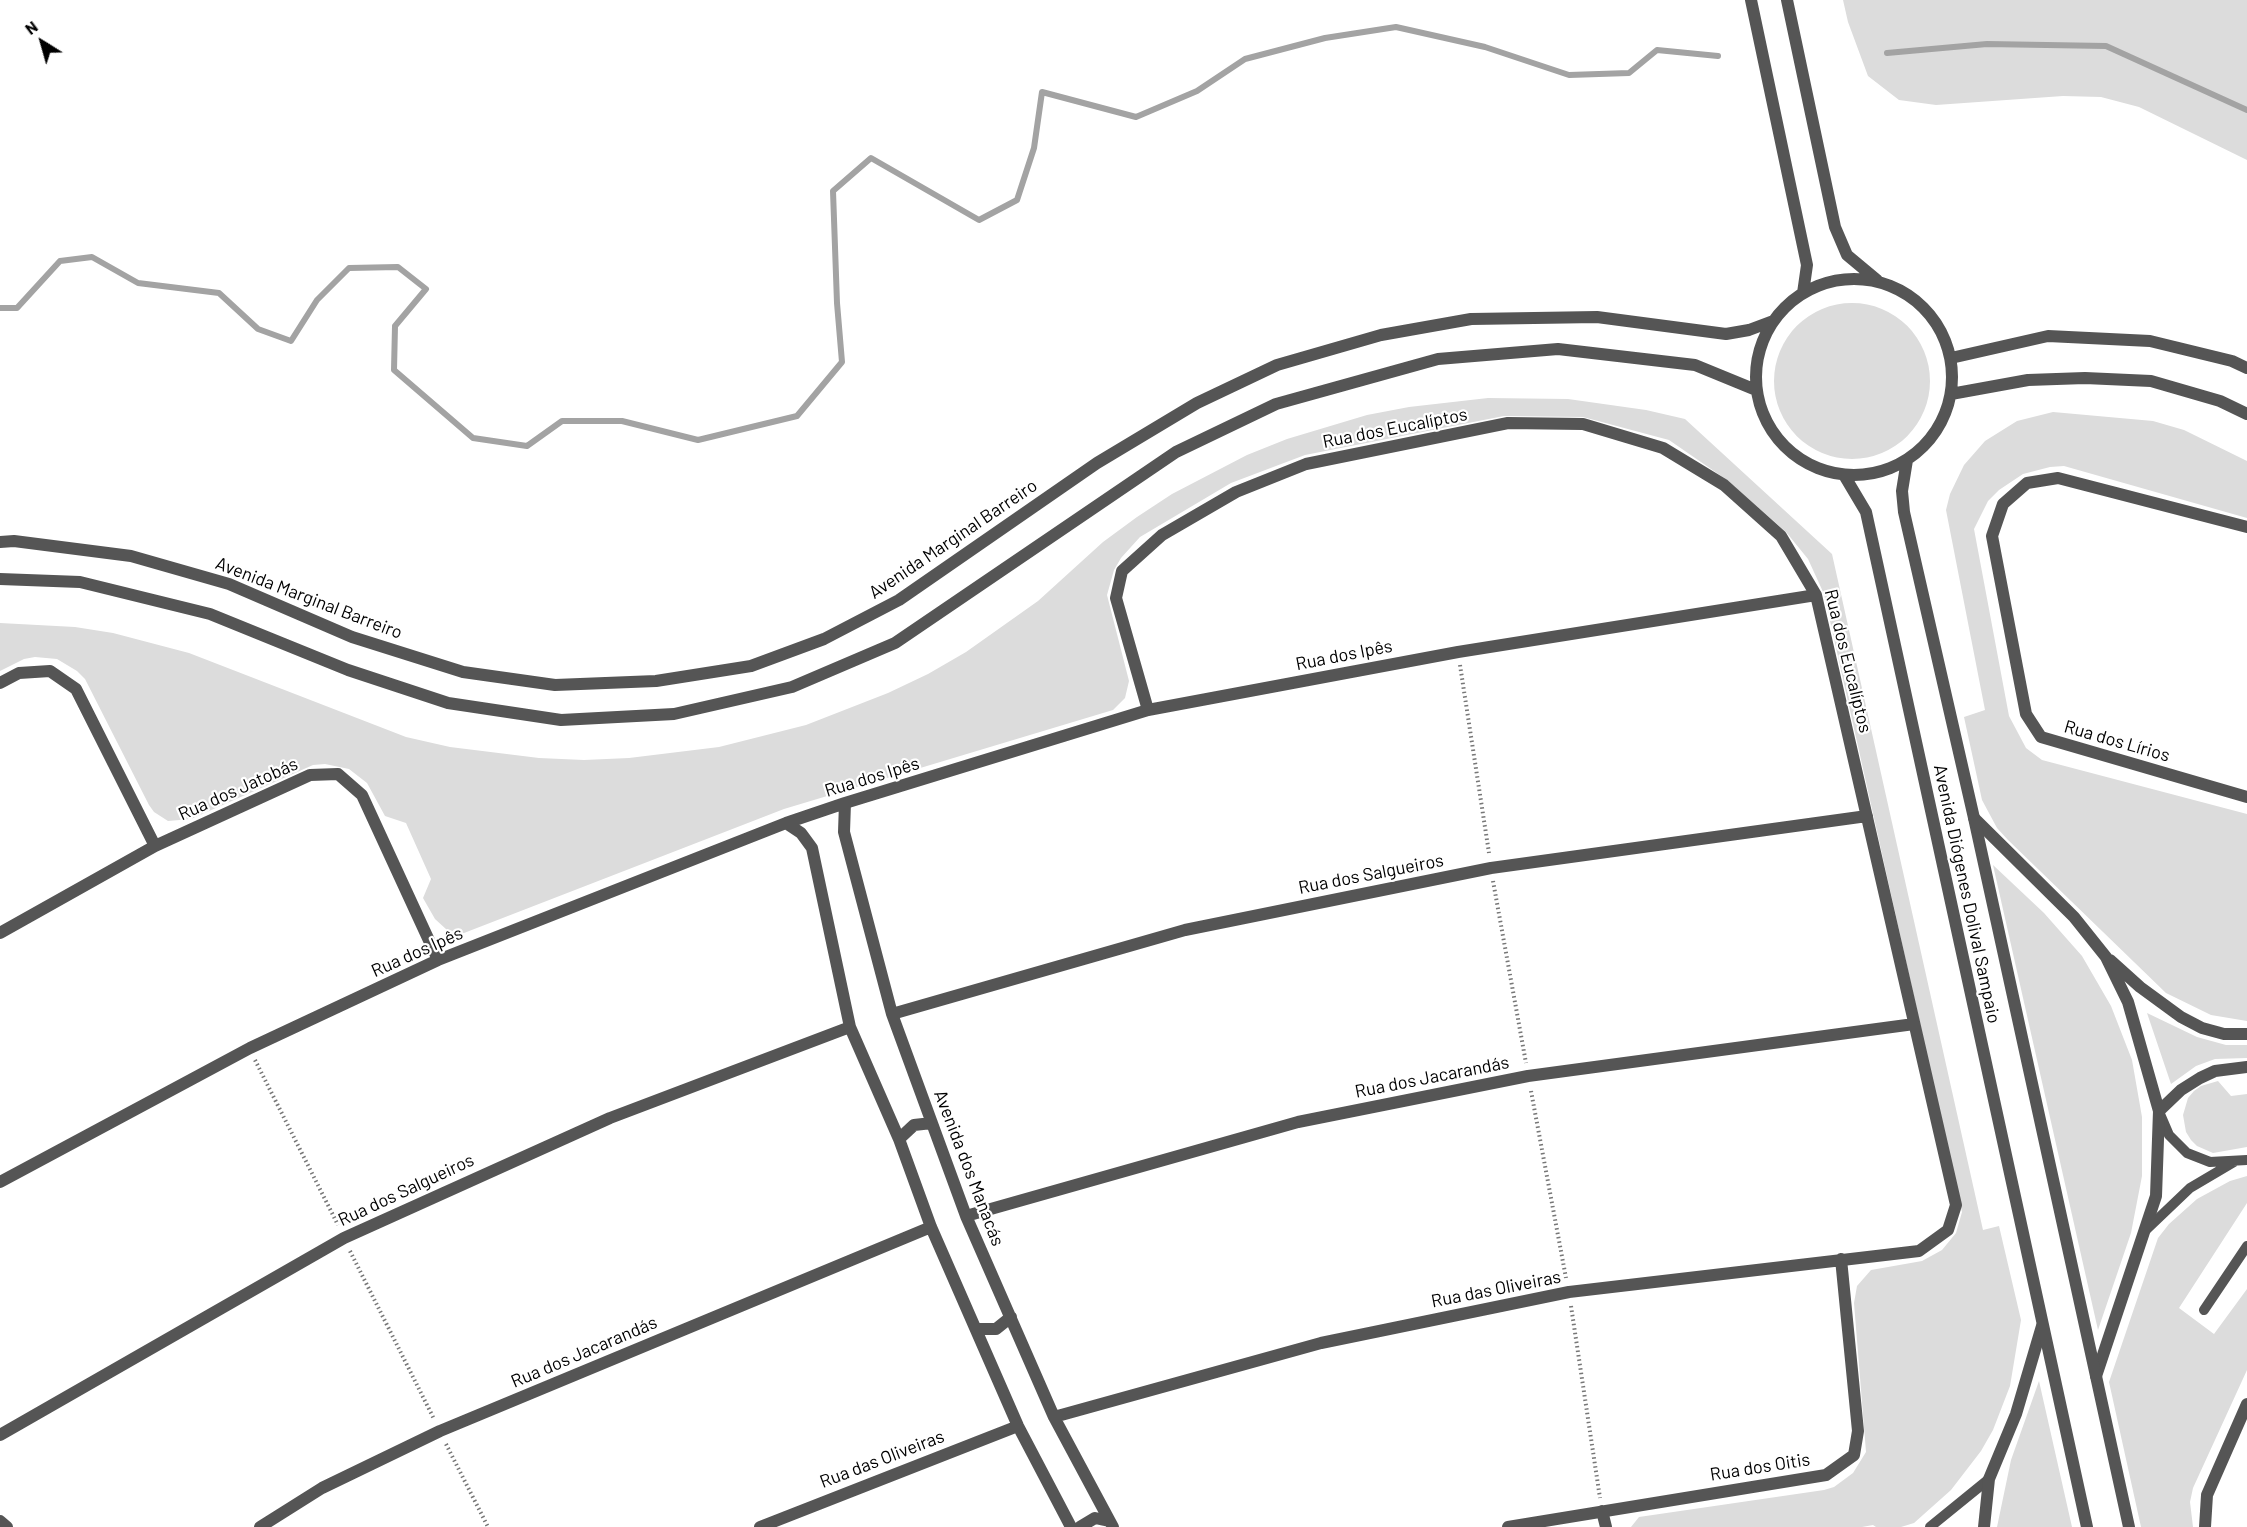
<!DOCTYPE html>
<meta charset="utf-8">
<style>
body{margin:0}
#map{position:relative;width:2247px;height:1527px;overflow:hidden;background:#fff;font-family:Barlow,sans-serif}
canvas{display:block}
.north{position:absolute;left:12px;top:12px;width:60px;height:60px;-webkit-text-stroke:4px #fff;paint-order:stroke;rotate:323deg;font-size:16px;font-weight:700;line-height:24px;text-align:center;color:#000}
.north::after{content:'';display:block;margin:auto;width:21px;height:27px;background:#000;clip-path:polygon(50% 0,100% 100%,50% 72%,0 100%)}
</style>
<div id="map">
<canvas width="2247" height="1527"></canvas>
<div class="north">N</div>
</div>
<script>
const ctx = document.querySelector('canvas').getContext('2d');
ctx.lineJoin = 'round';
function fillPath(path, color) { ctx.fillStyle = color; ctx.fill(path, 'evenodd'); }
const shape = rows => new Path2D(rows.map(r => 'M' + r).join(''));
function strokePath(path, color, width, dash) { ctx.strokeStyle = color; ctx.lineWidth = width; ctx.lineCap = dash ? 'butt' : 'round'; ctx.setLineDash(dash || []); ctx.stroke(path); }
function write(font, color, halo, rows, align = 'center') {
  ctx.font = font + ' Barlow,sans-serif'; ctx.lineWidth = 4.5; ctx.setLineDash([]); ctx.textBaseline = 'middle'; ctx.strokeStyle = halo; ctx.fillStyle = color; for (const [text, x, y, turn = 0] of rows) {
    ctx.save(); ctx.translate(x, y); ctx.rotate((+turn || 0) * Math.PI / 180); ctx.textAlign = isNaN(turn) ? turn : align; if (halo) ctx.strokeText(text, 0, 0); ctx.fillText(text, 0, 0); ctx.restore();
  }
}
const green = shape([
 [1843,0,2247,0,2247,160,2139,107,2101,97,2063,96,1936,105,1899,100,1868,76,1848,22],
 '1774 381a78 78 0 1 1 156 0a78 78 0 1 1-156 0Z',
 [1488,398,1568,399,1646,410,1685,419,1832,554,1983,1230,1999,1226,2021,1320,2010,1386,1993,1430,1981,1451,1951,1490,1914,1523,1901,1527,1876,1527,1873,1525,1862,1527,1631,1527,1639,1517,1824,1490,1834,1487,1853,1473,1866,1452,1854,1303,1857,1286,1871,1270,1922,1261,1942,1250,1956,1233,1962,1212,1824,594,1808,559,1786,532,1727,480,1669,440,1583,417,1504,416,1305,455,1231,483,1140,537,1121,558,1114,570,1107,595,1129,681,1125,698,1113,710,784,809,464,933,447,930,435,919,423,898,431,879,406,823,385,816,367,783,349,769,325,764,313,765,191,819,168,821,154,812,149,805,85,679,77,671,57,659,35,657,24,659,0,671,0,623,75,627,113,633,189,653,406,737,450,747,539,758,584,760,629,758,719,747,806,725,888,693,928,674,966,652,1038,601,1103,542,1137,517,1172,494,1247,455,1287,439,1367,415,1409,407],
 [2053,412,2153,421,2184,430,2247,461,2247,518,2064,466,2050,467,2023,474,1999,490,1988,501,1974,529,2009,716,2026,748,2042,760,2247,814,2247,1021,2211,1015,2166,993,2008,840,1997,828,1982,800,1964,717,1985,710,1946,510,1950,494,1964,465,1985,441,2017,421],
 [1993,865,2044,913,2082,956,2111,1006,2132,1060,2142,1117,2142,1176,2131,1233,2098,1330],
 [2147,1013,2197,1037,2226,1045,2247,1045,2247,1058,2215,1059,2196,1066,2171,1084],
 [2218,1081,2231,1096,2247,1094,2247,1147,2213,1153,2197,1146,2191,1140,2186,1132,2183,1115,2188,1098,2194,1091,2201,1086],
 [2247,1176,2247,1203,2179,1308,2214,1334,2247,1289,2247,1370,2193,1488,2190,1502,2193,1527,2141,1527,2109,1382,2158,1238,2169,1224,2197,1199,2230,1181],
 [2039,1381,2072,1527,1997,1527,2011,1460]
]);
const stream = shape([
 [1887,53,1987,44,2106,46,2247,110],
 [0,308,17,308,60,261,92,257,138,283,219,293,258,329,291,341,317,300,349,268,398,267,426,289,395,326,394,370,473,438,527,446,562,421,622,421,698,440,797,416,842,362,837,303,833,191,871,158,979,220,1017,200,1034,148,1042,92,1136,117,1197,91,1245,59,1325,38,1396,27,1485,47,1569,75,1629,73,1657,50,1718,56]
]);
const path = shape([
 [1460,665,1489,853],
 [1493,881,1526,1063],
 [255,1060,338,1225],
 [1531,1091,1566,1278],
 [350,1251,434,1419],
 [1571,1306,1600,1498],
 [446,1444,488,1527]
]);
const service = shape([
 [2160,1114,2169,1135,2187,1153,2210,1162,2247,1160],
 [2147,1229,2190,1188,2234,1162],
 [2204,1310,2247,1246],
 [1930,1527,1989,1479]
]);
const minor = shape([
 [2247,527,2058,478,2027,483,2003,504,1992,536,2026,714,2041,737,2247,797],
 [0,683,19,673,50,671,76,689,155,846],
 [845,803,844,832,892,1014,966,1216,1054,1417,1113,1527],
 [1974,818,2074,917,2106,957,2128,1002,2159,1111,2156,1196,2096,1376],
 [786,823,801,833,812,848,850,1027,899,1139,931,1227,1018,1426,1071,1527],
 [0,933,155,846,310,775,338,774,362,795,438,960],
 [2110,960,2140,987,2181,1017,2202,1028,2224,1034,2247,1034],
 [892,1014,1185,930,1491,868,1867,816],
 [2159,1111,2181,1090,2200,1078,2215,1071,2247,1067],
 [899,1139,914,1125,932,1123],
 [0,1182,250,1048,438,960,786,823,845,803,1148,710,1458,652,1816,595],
 [966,1216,1298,1122,1528,1076,1914,1024],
 [976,1329,996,1329,1011,1317],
 [1054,1417,1321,1343,1569,1292,1919,1251,1948,1230,1956,1205,1816,595,1781,536,1724,485,1663,448,1583,424,1508,423,1306,464,1236,492,1162,535,1122,571,1116,598,1148,710],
 [0,1435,344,1238,610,1118,850,1027],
 [1602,1511,1606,1527],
 [0,1521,7,1527],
 [260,1527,322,1488,440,1431,931,1227],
 [760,1527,1018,1426],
 [1080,1527,1095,1518,1109,1521],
 [1508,1527,1826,1475,1854,1455,1858,1431,1841,1259],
 [1984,1527,1989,1479,2016,1414,2042,1326],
 [2205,1527,2207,1495,2247,1404]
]);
const tertiary = shape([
 [1751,0,1807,265,1803,293],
 [1787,0,1835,227,1847,255,1877,280],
 '1756 377a98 98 0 1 1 196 0a98 98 0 1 1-196 0Z',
 [1951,358,2048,336,2150,341,2232,361,2247,368],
 [1951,394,2028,380,2085,378,2151,381,2220,401,2247,414],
 [1907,460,1902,491,1904,512,1974,818,2129,1527],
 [1844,475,1866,512,2087,1527],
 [0,542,14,541,131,556,229,584,352,637,463,672,555,685,656,681,751,666,824,639,899,600,1097,463,1197,403,1277,365,1381,335,1471,319,1597,317,1726,334,1749,330,1773,321],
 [0,579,80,582,210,614,348,670,448,703,561,720,674,714,792,687,895,643,1176,452,1276,404,1438,359,1558,349,1695,365,1756,390]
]);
const streetNames = [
 ["Rua dos Eucalíptos",1395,428,-11],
 ["Avenida Marginal Barreiro",953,539,-34],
 ["Avenida Marginal Barreiro",309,598,21],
 ["Rua dos Ipês",1344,655,-11],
 ["Rua dos Eucalíptos",1848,661,76],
 ["Rua dos Lírios",2117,741,16],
 ["Rua dos Ipês",872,777,-17],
 ["Rua dos Jatobás",238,789,-24],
 ["Rua dos Salgueiros",1371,874,-11],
 ["Avenida Diógenes Dolival Sampaio",1967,894,78],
 ["Rua dos Ipês",417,952,-24],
 ["Rua dos Jacarandás",1432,1077,-11],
 ["Avenida dos Manacás",969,1168,69],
 ["Rua dos Salgueiros",406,1190,-25],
 ["Rua das Oliveiras",1496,1289,-11],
 ["Rua dos Jacarandás",584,1352,-23],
 ["Rua das Oliveiras",882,1459,-21],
 ["Rua dos Oitis",1760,1467,-9]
];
fillPath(green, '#dcdcdc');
strokePath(stream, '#a3a3a3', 6);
strokePath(path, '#777', 4, [1.5, 3]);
strokePath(service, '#555', 10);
strokePath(minor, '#555', 12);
strokePath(tertiary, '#555', 12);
write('18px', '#000', '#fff', streetNames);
</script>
